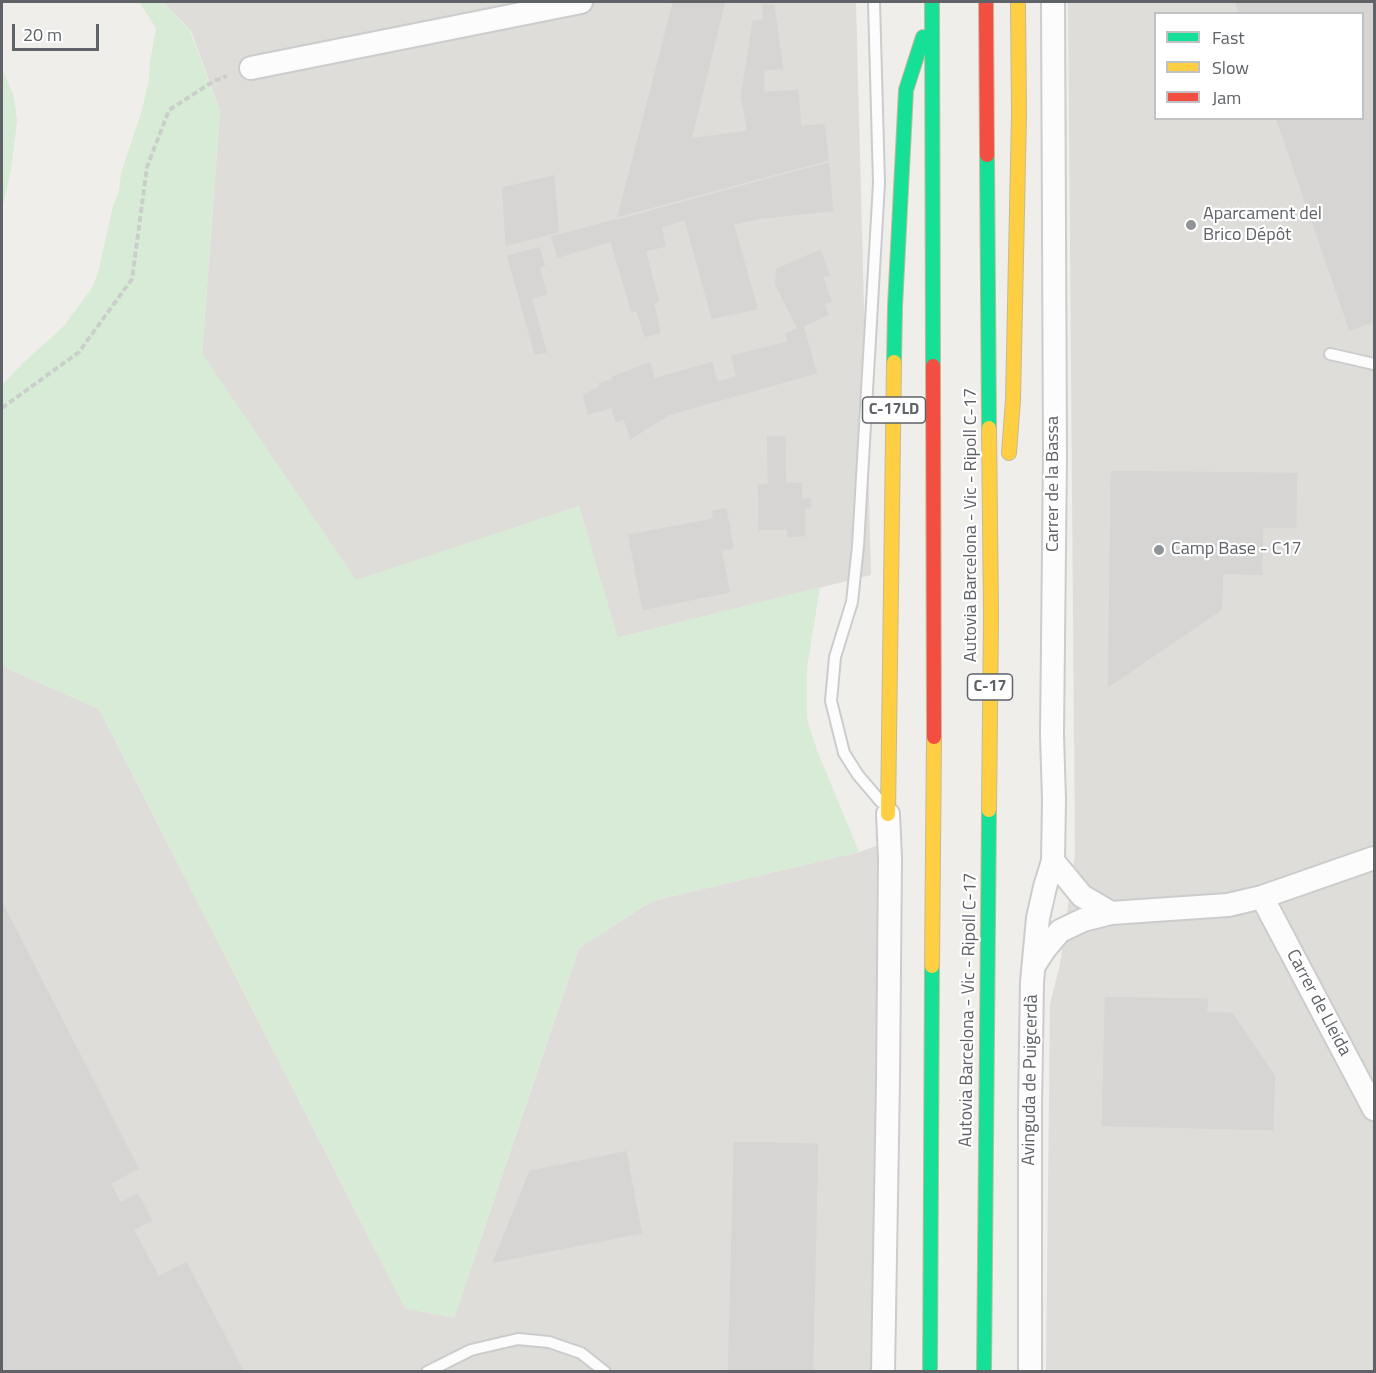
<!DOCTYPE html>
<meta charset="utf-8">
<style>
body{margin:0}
#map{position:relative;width:1376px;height:1373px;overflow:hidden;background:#efeeea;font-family:"Titillium Web",sans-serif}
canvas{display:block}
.frame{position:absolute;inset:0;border:3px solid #5f6368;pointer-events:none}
.legend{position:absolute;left:1154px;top:12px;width:210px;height:108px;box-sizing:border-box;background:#fff;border:2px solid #bfc1c3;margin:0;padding:8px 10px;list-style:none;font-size:18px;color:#5f6368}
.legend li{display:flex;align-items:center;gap:12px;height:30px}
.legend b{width:30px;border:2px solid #bfc1c3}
.scale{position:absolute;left:12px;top:24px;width:87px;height:27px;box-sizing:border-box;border:3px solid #5f6368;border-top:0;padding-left:8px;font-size:18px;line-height:21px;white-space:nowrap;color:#5f6368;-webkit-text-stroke:4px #fff;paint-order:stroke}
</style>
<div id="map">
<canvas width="1376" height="1373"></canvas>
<div class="frame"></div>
<ul class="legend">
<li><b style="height:8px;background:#16e098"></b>Fast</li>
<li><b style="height:8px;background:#ffcf43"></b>Slow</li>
<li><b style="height:8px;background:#f24e42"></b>Jam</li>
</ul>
<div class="scale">20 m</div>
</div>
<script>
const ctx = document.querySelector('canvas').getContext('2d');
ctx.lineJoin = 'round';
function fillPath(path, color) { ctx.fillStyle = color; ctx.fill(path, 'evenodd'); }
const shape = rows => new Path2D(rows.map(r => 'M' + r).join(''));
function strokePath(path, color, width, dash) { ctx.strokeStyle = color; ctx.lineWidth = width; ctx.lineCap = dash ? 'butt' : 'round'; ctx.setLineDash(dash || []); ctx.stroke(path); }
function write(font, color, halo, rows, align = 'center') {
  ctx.font = font + ' "Titillium Web",sans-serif'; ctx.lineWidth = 4.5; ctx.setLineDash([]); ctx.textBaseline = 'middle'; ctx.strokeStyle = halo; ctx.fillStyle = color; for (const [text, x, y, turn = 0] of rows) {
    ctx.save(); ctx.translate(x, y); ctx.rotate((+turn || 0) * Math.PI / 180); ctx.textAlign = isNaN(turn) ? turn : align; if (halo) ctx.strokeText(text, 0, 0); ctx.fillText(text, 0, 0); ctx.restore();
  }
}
const industrial = shape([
 [163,2,856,2,871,575,617,638,579,506,356,581,202,354,220,111,191,31],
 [1068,2,1374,2,1374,1371,1046,1372,1050,1004,1060,964,1075,855],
 [1156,14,1362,14,1362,118,1156,118],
 [2,666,99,709,405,1308,454,1318,579,948,652,901,859,852,888,842,878,1371,2,1371]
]);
const green = shape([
 [139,2,163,2,190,31,220,111,202,354,356,580,579,506,618,638,820,587,807,668,807,719,817,750,859,852,652,901,579,948,454,1318,405,1308,99,709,2,666,2,385,23,363,63,327,92,288,98,273,113,206,119,191,121,173,142,110,149,79,150,62,156,28],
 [2,69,14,96,17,121,11,170,3,205,2,229]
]);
const building = shape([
 [672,2,726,2,693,137,746,130,740,96,752,20,762,19,761,3,775,4,784,70,765,71,765,91,799,89,802,125,825,123,830,161,616,219,672,2],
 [1234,2,1374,2,1374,323,1349,332,1275,118,1362,118,1362,14,1238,14,1234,2],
 [830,161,834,212,764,219,735,225,759,310,711,320,684,221,663,228,667,247,647,252,660,302,655,304,662,334,644,338,636,312,631,314,610,243,557,259,550,236,830,161],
 [555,174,560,233,505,247,501,187,555,174],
 [540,246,546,267,541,268,548,295,533,299,548,353,534,356,506,255,540,246],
 [821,248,831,276,824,278,833,302,825,305,830,315,805,327,818,374,669,416,630,441,623,420,615,424,611,409,587,416,582,395,598,386,597,383,611,379,611,376,651,361,655,377,713,361,718,380,735,376,730,355,786,341,784,333,796,328,774,284,776,268,821,248],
 [766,435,786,435,787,482,803,482,803,498,812,497,812,508,806,508,806,537,786,538,786,530,758,531,757,484,767,483,766,435],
 [1110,470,1298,472,1297,529,1264,529,1263,576,1224,575,1223,610,1107,689,1110,470],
 [727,507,735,549,723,551,731,593,642,611,627,534,712,518,711,510,727,507],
 [2,900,140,1169,112,1184,121,1201,138,1192,153,1221,135,1230,159,1275,187,1261,245,1372,2,1372,2,900],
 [1104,996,1209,998,1208,1011,1233,1012,1276,1076,1274,1131,1101,1127,1104,996],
 [733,1141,819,1143,814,1372,727,1372,733,1141],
 [627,1150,643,1234,491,1264,529,1170,627,1150]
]);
const path = shape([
 [2,408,79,352,132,279,147,167,169,110,214,81,227,76]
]);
const lane = shape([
 [874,2,879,183,858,546,852,602,835,657,831,701,844,753,858,775,881,802],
 [1330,354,1374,364],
 [427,1372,471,1350,518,1339,549,1342,581,1353,605,1372]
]);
const street = shape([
 [251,68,581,2],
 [1053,861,1082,896,1111,913],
 [1262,897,1374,1109],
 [1035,964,1044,950,1060,931,1083,920,1111,913,1228,905,1262,897,1374,858],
 [883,1372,888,1080,890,859,888,814],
 [1030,1372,1030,1108,1032,982,1038,918,1045,887,1053,861,1054,800,1052,735,1055,456,1053,2]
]);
const fast = shape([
 [932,2,933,366],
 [987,155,989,428],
 [894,362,895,307,906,90,923,37],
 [930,1372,932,966],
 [984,1372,989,810]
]);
const slow = shape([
 [1009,453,1013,400,1019,115,1018,2],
 [989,810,991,616,989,428],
 [888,814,894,362],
 [932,966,934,737]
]);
const jam = shape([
 [986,2,987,155],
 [933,366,934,737]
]);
const markers = [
 [1191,225,6,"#919496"],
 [1159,550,6,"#919496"]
];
const shields = [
 [894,410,63],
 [990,687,45]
];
const shieldNames = [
 ["C-17LD",894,410],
 ["C-17",990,687]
];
const poiNames = [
 ["Aparcament del",1203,215],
 ["Brico Dépôt",1203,236],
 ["Camp Base - C17",1171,550]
];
const streetNames = [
 ["Carrer de la Bassa",1054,484,-90],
 ["Autovia Barcelona - Vic - Ripoll C-17",972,525,-90],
 ["Carrer de Lleida",1318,1003,62],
 ["Autovia Barcelona - Vic - Ripoll C-17",969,1010,-89],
 ["Avinguda de Puigcerdà",1031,1080,-89]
];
fillPath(industrial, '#dfddda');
fillPath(green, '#d8ebd6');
fillPath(building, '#d6d5d3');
strokePath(building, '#deddd9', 1.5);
strokePath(lane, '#cbcccc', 14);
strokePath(street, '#cbcccc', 26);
strokePath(fast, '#c8b996', 16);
strokePath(slow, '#c8b996', 16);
strokePath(jam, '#c8b996', 16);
strokePath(path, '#cacfcc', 4, [6, 3]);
strokePath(lane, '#fdfcfc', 10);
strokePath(street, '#fdfcfc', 22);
strokePath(fast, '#16e098', 14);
strokePath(slow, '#ffcf43', 14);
strokePath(jam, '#f24e42', 14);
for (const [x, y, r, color] of markers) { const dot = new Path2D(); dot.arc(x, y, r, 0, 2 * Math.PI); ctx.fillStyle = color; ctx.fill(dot); strokePath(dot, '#fff', 2); }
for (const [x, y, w] of shields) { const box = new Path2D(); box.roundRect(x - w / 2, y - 13, w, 26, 4.5); ctx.fillStyle = '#fff'; ctx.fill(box); strokePath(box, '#5f6368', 1.5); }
write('bold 16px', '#5f6368', null, shieldNames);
write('18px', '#5f6368', '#fff', poiNames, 'left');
write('18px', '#5f6368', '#fff', streetNames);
</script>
